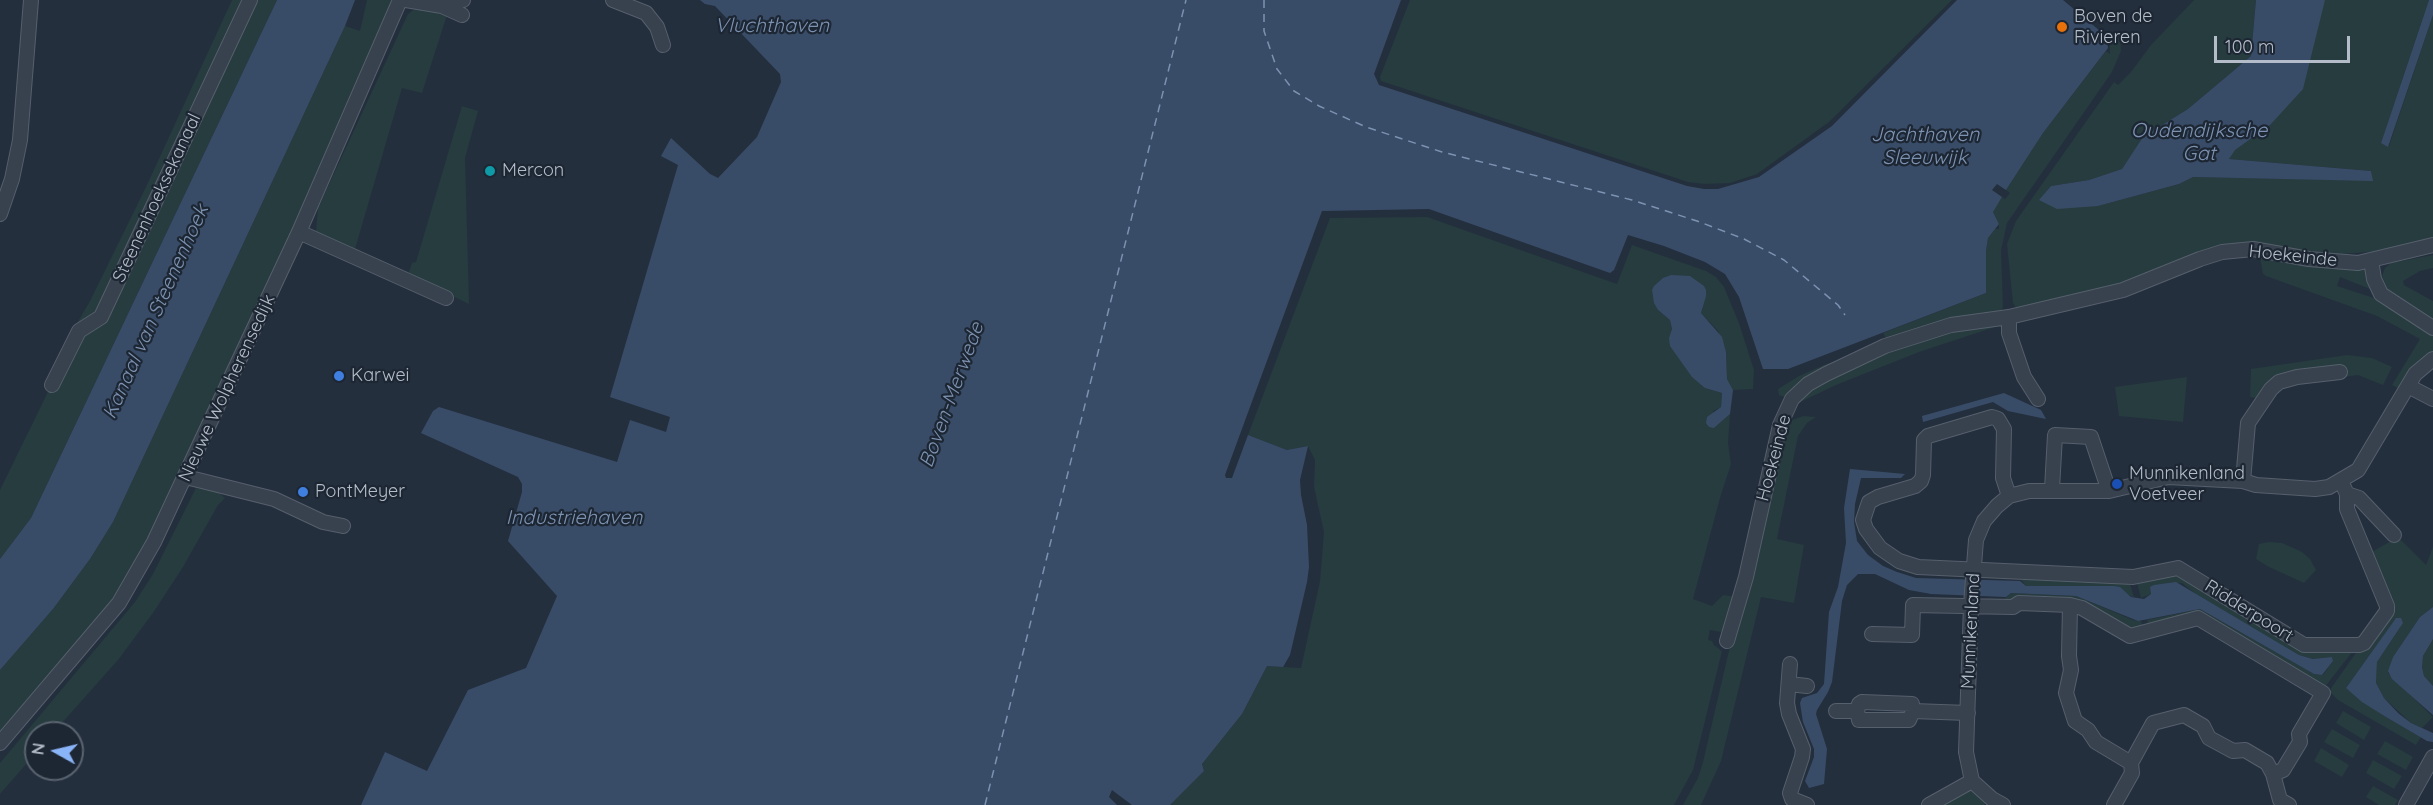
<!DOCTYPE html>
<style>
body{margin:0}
#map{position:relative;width:2433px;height:805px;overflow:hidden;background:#242f3e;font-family:Quicksand,sans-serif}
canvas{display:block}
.north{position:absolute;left:24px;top:721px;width:60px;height:60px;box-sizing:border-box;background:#1d2633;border:2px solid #59626f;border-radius:50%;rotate:278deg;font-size:16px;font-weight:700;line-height:24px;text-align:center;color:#b4bcc9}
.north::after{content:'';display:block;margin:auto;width:21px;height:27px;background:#8ab4f8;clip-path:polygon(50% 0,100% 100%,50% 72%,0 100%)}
.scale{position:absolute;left:2214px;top:36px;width:136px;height:27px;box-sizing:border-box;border:3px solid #b4bcc9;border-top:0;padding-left:8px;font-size:18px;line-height:21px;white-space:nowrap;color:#b4bcc9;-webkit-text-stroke:4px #1d2633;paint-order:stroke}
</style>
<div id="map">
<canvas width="2433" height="805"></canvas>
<div class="north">N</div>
<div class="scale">100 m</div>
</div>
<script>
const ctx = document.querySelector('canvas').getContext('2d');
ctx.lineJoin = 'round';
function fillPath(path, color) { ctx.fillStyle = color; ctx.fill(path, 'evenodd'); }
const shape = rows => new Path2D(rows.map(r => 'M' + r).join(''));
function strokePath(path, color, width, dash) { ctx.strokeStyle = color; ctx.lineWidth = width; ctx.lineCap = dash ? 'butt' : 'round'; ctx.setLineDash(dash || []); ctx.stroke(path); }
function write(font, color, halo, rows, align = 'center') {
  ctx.font = font + ' Quicksand,sans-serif'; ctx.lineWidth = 4.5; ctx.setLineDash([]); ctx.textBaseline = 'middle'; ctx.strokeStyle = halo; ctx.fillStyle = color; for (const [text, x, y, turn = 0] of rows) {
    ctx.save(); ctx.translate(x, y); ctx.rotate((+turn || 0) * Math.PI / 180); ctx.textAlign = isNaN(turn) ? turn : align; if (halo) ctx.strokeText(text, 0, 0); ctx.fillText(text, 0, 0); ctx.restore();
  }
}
const green = shape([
 [232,0,243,0,96,311,90,317,76,325,90,301,146,187],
 [252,0,277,0,31,518,0,559,0,490,67,353,91,326],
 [367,0,395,0,375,52,197,439,136,564,106,608,0,734,0,670,53,609,90,559,113,522,345,26,360,31],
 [1410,0,1952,0,1829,122,1757,174,1730,183,1705,184,1688,182,1381,81,1380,77],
 [2194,0,2256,0,2251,56,2188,109,2143,138,2122,169,2089,180,2051,186,2040,200,2098,206,2179,184,2193,177,2372,180,2371,171,2229,159,2234,150,2270,125,2325,0,2429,0,2381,143,2389,146,2433,15,2433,243,2408,249,2341,254,2252,245,2115,287,2023,309,2016,308,2013,303,2007,244,2016,221,2114,82,2118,85,2131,72,2151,45],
 [416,8,447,15,422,93,402,88,355,249,316,232,318,208,408,14],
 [2120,31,2121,51,2112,72,2007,223,2001,251,2003,306,2002,310,1998,314,1888,342,1883,333,1986,293,1986,251,1988,238,1995,229,1999,229,1999,224,1993,212,1995,208,2002,197,2005,199,2010,193,2006,190,2043,133,2106,51,2110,54,2109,33],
 [462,106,478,111,465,158,469,304,408,275,412,263,416,262],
 [1427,217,1617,284,1632,245,1706,271,1716,277,1724,287,1739,323,1754,370,1753,389,1733,390,1727,379,1726,352,1718,331,1701,313,1703,308,1658,310,1670,320,1672,329,1669,338,1705,388,1722,393,1721,407,1713,411,1714,428,1730,414,1728,443,1731,464,1720,498,1693,599,1712,606,1723,595,1737,597,1726,628,1721,632,1710,630,1708,640,1712,641,1714,645,1722,651,1693,770,1674,805,1170,805,1204,771,1202,764,1242,714,1267,666,1301,668,1320,581,1324,532,1314,487,1315,460,1308,446,1287,450,1248,435,1330,218],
 [2433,255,2433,268,2420,271,2403,281,2404,285,2433,301,2433,319,2388,290,2382,276,2385,268,2391,263],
 [2260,257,2313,266,2365,269,2375,291,2340,277,2337,286,2377,299,2423,329,2433,336,2433,353,2399,389,2392,385,2420,339,2377,316,2266,276,2263,274],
 [1999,324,1998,326,1919,352,1836,385,1792,406,1827,376,1949,328],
 [2347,355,2372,358,2392,367,2383,385,2358,375,2343,377,2290,375,2262,399,2250,397,2251,369],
 [1856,356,1787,398,1779,395,1778,389,1799,376,1824,365,1847,357],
 [2187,377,2183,422,2119,416,2115,387],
 [1803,416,1816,417,1807,423,1798,436,1777,539,1804,545,1794,603,1761,597,1721,761,1701,805,1683,805,1698,778,1703,762,1727,659,1787,422],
 [196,488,217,491,225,498,218,505,183,567,153,613,118,660,53,733,36,733,36,753,0,794,0,763,135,602,153,574],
 [2398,537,2426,565,2433,547,2433,607,2420,617,2393,657,2388,673,2433,717,2422,728,2411,723,2384,698,2376,683,2377,662,2400,628,2401,618,2396,618,2346,688,2386,717,2421,737,2416,745,2338,700,2329,691,2358,650,2391,614,2370,553],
 [2269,542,2282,543,2302,552,2310,559,2316,570,2304,583,2267,566,2256,559,2259,544],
 [2175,573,2303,648,2353,651,2324,688,2204,618,2149,628,2147,620,2200,609,2314,674,2323,675,2333,661,2332,657,2314,659,2299,655,2197,595,2182,583,2150,587,2151,594,2141,598,2136,579],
 [2018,576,2129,580,2134,598,2114,586,2026,586],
 [2011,593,2076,596,2133,620,2141,621,2143,629,2136,631,2082,603,2001,602],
 [2433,639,2433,686,2424,676,2422,667,2423,656],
 [2343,711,2371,727,2364,740,2336,723],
 [2332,729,2360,745,2353,758,2324,742],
 [2385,741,2413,757,2406,770,2377,754],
 [2321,748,2349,765,2342,777,2314,761],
 [2373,760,2402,776,2394,789,2366,773],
 [2373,786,2398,800,2395,805,2379,805,2366,797],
 [1970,787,1987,800,1984,805,1938,805]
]);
const water = shape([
 [277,0,355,0,345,26,113,522,90,559,53,609,0,670,0,559,31,518],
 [700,0,1401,0,1374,74,1379,85,1687,186,1704,189,1718,189,1759,177,1832,126,1957,0,2063,0,2106,36,2108,48,2043,133,2006,190,1997,184,1992,190,2002,197,1993,212,1999,224,1988,238,1986,251,1986,293,1788,369,1763,369,1739,297,1725,274,1705,262,1664,246,1628,235,1614,270,1610,273,1429,209,1322,211,1225,475,1226,478,1232,478,1248,435,1287,450,1308,446,1300,480,1301,495,1307,525,1309,567,1307,582,1290,655,1283,667,1267,666,1242,714,1202,764,1204,771,1170,805,1132,805,1112,790,1109,797,1117,805,361,805,385,752,427,771,468,690,526,668,557,596,508,541,522,492,522,484,518,477,421,433,433,411,439,407,617,462,630,420,666,432,670,417,610,397,678,165,661,156,671,138,710,174,718,178,757,137,781,82,780,74,715,6,705,4],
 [2256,0,2325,0,2303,89,2270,125,2235,150,2229,159,2371,171,2373,181,2193,177,2179,184,2098,206,2057,209,2039,200,2051,186,2089,180,2122,169,2143,137,2188,109,2251,56],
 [2429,0,2433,0,2433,15,2388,147,2381,143],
 [1671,275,1690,276,1704,286,1706,290,1706,296,1701,313,1722,337,1726,352,1727,379,1733,390,1730,414,1714,428,1709,427,1706,423,1707,417,1721,407,1722,393,1705,388,1692,377,1670,346,1669,338,1672,329,1670,320,1658,310,1654,303,1652,290,1654,286,1663,278],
 [2004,393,2041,410,2046,419,2008,411,1993,402,1923,422,1922,416],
 [1850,469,1905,474,1901,478,1861,478,1855,504,1854,522,1857,541,1868,555,1883,566,1897,572,1916,578,2020,581,2026,586,2114,586,2120,587,2131,597,2144,599,2151,594,2150,587,2154,585,2176,582,2299,655,2313,659,2332,657,2333,661,2322,675,2314,674,2200,609,2138,621,2076,596,2011,593,2006,597,1931,594,1909,590,1875,574,1858,574,1847,585,1842,601,1832,682,1828,692,1817,710,1816,714,1827,749,1824,784,1809,788,1805,781,1814,757,1814,749,1803,722,1800,703,1802,698,1817,693,1824,684,1829,612,1838,587,1846,543,1844,508],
 [2433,607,2433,639,2423,656,2422,667,2424,676,2433,686,2433,715,2392,679,2388,671,2393,657,2420,617],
 [2396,618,2401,618,2403,623,2377,662,2376,683,2384,698,2398,713,2411,723,2433,733,2433,742,2427,741,2386,717,2362,702,2346,688]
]);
const ferry = shape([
 [1264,0,1264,31,1277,69,1294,91,1319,106,1366,127,1442,152,1632,200,1697,221,1744,239,1784,260,1838,305,1845,315],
 [985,805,1186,0]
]);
const minor = shape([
 [406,0,442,6,462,15],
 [613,0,646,13,657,27,663,45],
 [442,6,463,0],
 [0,214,12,179,20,140,31,0],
 [299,232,446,298],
 [2371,260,2374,279,2381,294,2433,328],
 [2009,317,2009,333,2024,377,2038,399],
 [52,385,79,331,101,317,250,0],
 [2408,386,2433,399],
 [186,477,274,499,323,522,343,526],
 [2243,481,2248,423,2271,389,2279,382,2297,377,2340,372],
 [2052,489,2055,435,2091,437,2109,491],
 [2347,494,2359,498,2394,535],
 [2009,496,2003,478,2004,429,1998,419,1992,417,1928,436,1924,440,1923,475,1921,481,1915,486,1878,497,1869,502,1863,520,1866,529,1880,548,1899,561,1918,567,2133,577,2178,568,2304,645,2359,645,2364,643,2387,611,2387,606,2347,509,2347,494,2341,481],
 [2070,605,2069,656,2071,670,2066,693,2075,721,2088,730,2096,742,2131,763],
 [1872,634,1912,635,1913,605,2013,607,2019,603,2070,605,2082,608,2130,636,2198,618,2323,693,2299,734,2300,742,2283,770,2273,774,2267,763,2245,750,2233,751,2209,738,2203,726,2184,715,2153,723,2131,763,2132,773,2114,805],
 [1727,641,1746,577,1780,425,1792,399,1808,384,1826,374,1885,346,1951,325,2009,317,2123,290,2200,259,2222,252,2253,249,2309,259,2358,263,2433,245],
 [1790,664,1787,703,1789,714,1803,749,1802,757,1790,793,1792,799,1807,805],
 [1789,684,1807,686],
 [1862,702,1912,704,1913,711,1909,720,1859,720,1857,711,1859,704,1862,702],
 [1836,711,1857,711],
 [1913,711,1968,713],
 [0,743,119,603,154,542,299,232,400,0],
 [2273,774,2280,800,2289,805],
 [1929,805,1972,781],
 [2003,805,1992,799,1972,781,1966,752,1971,605,1976,540,1984,521,1997,506,2009,496,2029,491,2109,491,2168,477,2243,481,2256,485,2315,489,2329,487,2358,470,2415,374,2433,359],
 [2406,805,2433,757]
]);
const markers = [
 [2062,27,6,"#e8710a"],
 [490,171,6,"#0f9aa8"],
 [339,376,6,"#3f7fe0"],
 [2117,484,6,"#1a4fb4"],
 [303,492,6,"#3f7fe0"]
];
const poiNames = [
 ["Boven de",2074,17],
 ["Rivieren",2074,38],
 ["Mercon",502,171],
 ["Karwei",351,376],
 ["Munnikenland",2129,474],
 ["Voetveer",2129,495],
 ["PontMeyer",315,492]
];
const streetNames = [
 ["Steenenhoeksekanaal",157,198,-65],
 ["Hoekeinde",2293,256,6],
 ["Nieuwe Wolpherensedijk",227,388,-65],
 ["Hoekeinde",1774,458,-75],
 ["Ridderpoort",2249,611,32],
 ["Munnikenland",1971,631,-87]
];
const waterNames = [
 ["Vluchthaven",772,26],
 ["Oudendijksche",2199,131],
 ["Gat",2199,154],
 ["Jachthaven",1925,135],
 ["Sleeuwijk",1925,158],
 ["Kanaal van Steenenhoek",156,312,-66],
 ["Boven-Merwede",952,395,-70],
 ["Industriehaven",574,518]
];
fillPath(green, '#263c3f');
fillPath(water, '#394c67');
strokePath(ferry, '#7c92b1', 1.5, [8, 6]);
strokePath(minor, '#565f6c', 16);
strokePath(minor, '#38414e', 14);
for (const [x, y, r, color] of markers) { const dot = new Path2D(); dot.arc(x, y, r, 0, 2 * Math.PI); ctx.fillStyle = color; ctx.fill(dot); strokePath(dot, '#1d2633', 2); }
write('18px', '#b4bcc9', '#1d2633', poiNames, 'left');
write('18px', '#b4bcc9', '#1d2633', streetNames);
write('italic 20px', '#7c92b1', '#1d2633', waterNames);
</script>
